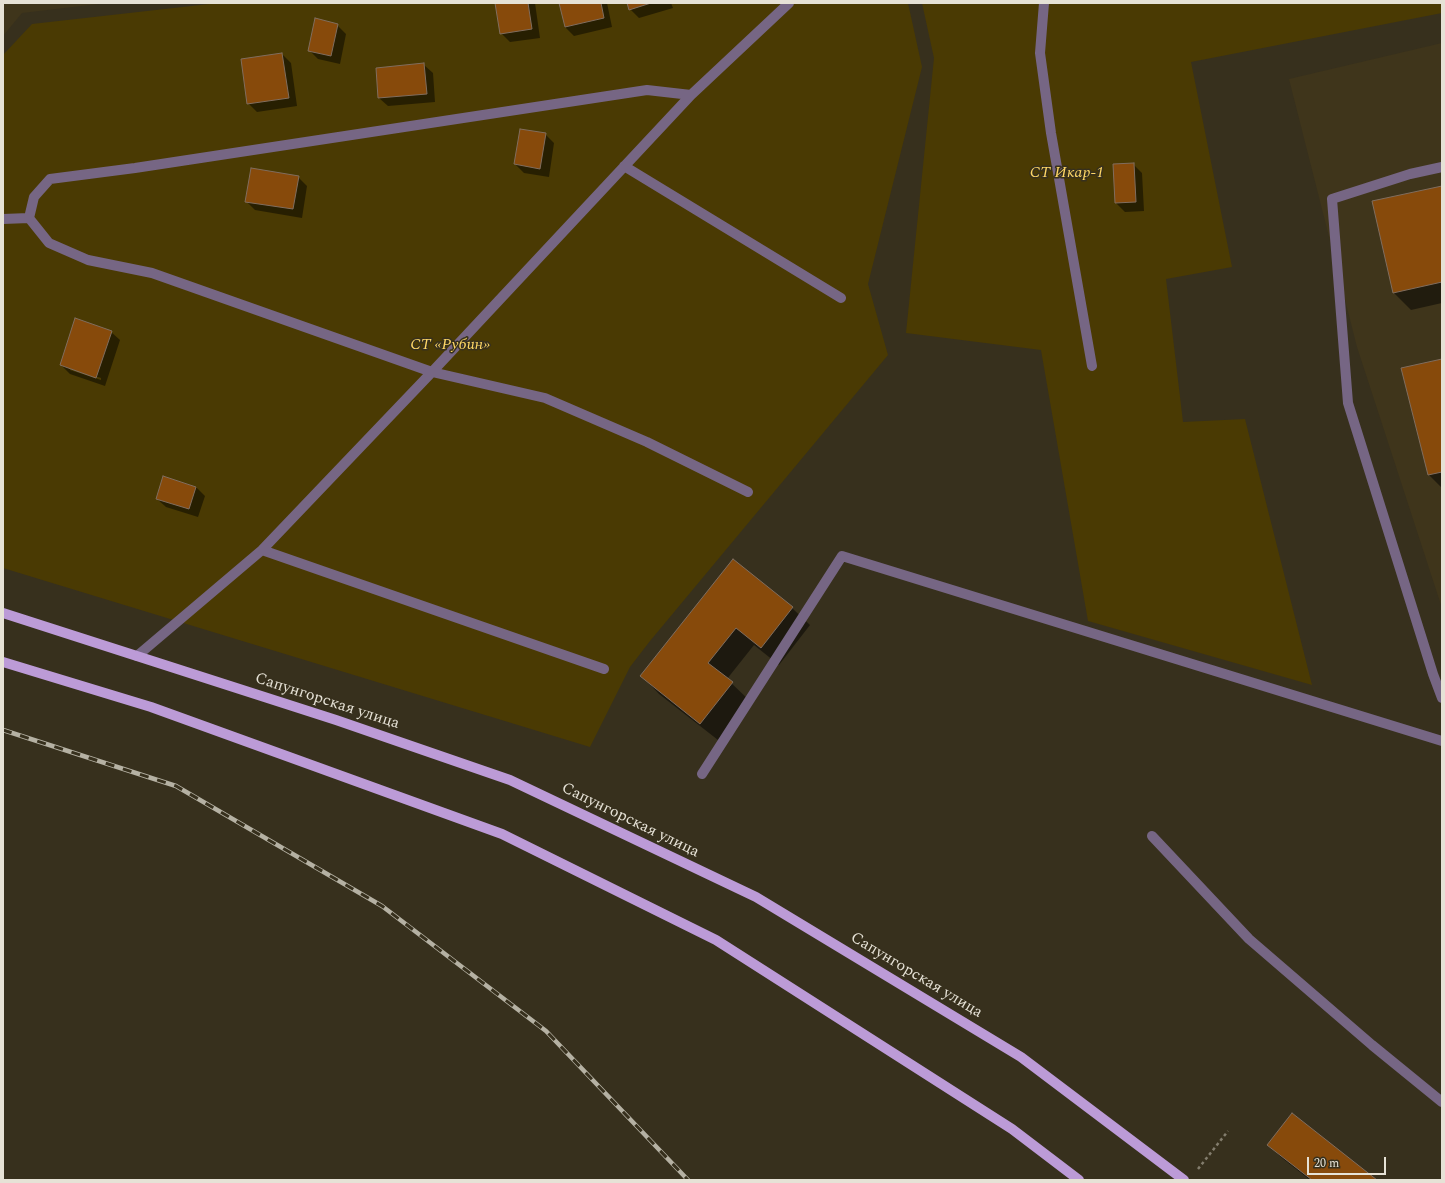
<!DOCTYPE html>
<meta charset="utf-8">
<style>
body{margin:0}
#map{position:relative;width:1445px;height:1183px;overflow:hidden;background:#37301d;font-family:Spectral,serif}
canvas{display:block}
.frame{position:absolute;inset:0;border:4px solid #e6e2d6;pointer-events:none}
.scale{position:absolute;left:1307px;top:1157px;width:79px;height:18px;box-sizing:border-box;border:2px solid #e6e2d6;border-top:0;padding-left:5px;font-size:12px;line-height:14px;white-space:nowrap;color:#e6e2d6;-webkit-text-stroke:3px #37301d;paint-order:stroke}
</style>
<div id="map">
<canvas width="1445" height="1183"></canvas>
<div class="frame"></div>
<div class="scale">20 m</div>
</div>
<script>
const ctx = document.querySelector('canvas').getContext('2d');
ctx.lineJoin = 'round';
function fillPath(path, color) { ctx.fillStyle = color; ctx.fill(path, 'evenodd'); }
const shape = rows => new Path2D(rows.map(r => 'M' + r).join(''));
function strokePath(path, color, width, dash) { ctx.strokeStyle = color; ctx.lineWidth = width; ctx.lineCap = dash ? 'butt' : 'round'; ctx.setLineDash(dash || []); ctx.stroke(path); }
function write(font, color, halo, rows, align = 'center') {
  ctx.font = font + ' Spectral,serif'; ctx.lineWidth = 3; ctx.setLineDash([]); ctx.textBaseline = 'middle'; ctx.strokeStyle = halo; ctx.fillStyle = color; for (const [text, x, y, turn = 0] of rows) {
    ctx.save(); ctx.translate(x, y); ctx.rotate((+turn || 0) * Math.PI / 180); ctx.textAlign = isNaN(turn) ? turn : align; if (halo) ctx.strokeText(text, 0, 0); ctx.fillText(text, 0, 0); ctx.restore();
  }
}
const built = shape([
 [3,3,107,3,22,13,3,36],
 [1442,43,1442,608,1357,347,1289,79]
]);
const green = shape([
 [218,3,908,3,922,67,868,284,888,355,650,641,630,667,590,747,3,568,3,55,32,24],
 [922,3,1442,3,1442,13,1191,62,1232,267,1166,279,1183,422,1245,419,1312,685,1088,621,1041,350,906,333,934,58]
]);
const shadow = shape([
 [496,3,535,3,540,38,510,42,501,33],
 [560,3,607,3,612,27,574,36,565,27],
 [628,3,671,3,673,8,639,18,630,9],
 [337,25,346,34,340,64,318,59,309,50],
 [282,54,291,63,297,106,257,112,248,103],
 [424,65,433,73,435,102,388,106,379,98],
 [545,134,554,143,549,177,524,173,515,164],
 [1133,164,1142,173,1144,211,1125,212,1116,203],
 [298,177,307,186,302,218,255,210,246,201],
 [1442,187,1442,303,1411,310,1393,292],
 [111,332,120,340,105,386,70,374,61,365],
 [70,368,101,378,101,380,70,370],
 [1442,360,1442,488,1429,475],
 [196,487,205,496,198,517,166,507,157,499],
 [733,561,792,608,810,625,779,665,754,645,727,679,750,701,718,740,659,694,642,676],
 [1268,1145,1376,1180,1310,1180,1282,1158]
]);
const building = shape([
 [495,3,528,3,532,29,500,34,495,3],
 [559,3,601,3,604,18,565,27,559,3],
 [627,3,651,3,629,10,627,3],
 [315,18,338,24,331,56,308,51,315,18],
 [282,53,289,98,247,104,241,59,282,53],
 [424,63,427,94,378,98,376,68,424,63],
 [520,129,546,133,540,169,514,164,520,129],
 [1134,163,1136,202,1115,203,1113,164,1134,163],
 [251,168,299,176,293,209,245,202,251,168],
 [1442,186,1442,282,1393,293,1372,201,1442,186],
 [75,318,112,331,96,378,60,365,75,318],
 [1442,359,1442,472,1428,475,1401,368,1442,359],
 [163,476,196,487,189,509,156,499,163,476],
 [733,559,793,607,761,648,736,628,708,663,733,682,700,724,640,676,733,559],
 [1292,1113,1377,1180,1312,1180,1267,1145,1292,1113]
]);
const path = shape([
 [1198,1169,1228,1131]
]);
const lane = shape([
 [1044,3,1040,53,1051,133,1092,366],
 [624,166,841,298],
 [1442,167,1410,174,1332,199,1348,403,1433,674,1442,698],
 [29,218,49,243,88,260,152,273,432,372,545,398,647,442,748,492],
 [29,218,34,197,50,179,135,168,647,90,691,95],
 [3,219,29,218],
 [262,550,604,669],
 [137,656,262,550,432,372,691,95,789,3],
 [702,774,842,556,1442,741],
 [1152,836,1249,939,1372,1045,1442,1102]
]);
const primary = shape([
 [3,613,336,720,510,780,756,897,1021,1057,1184,1180],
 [3,662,151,707,502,834,716,940,1012,1129,1079,1180]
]);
const rail = shape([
 [3,730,176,786,382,906,546,1031,688,1180]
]);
const parkNames = [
 ["СТ Икар-1",1067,174],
 ["СТ «Рубин»",450,346]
];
const streetNames = [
 ["Сапунгорская улица",327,702,18],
 ["Сапунгорская улица",630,821,26],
 ["Сапунгорская улица",916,976,31]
];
fillPath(built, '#3f351b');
fillPath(green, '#4a3a03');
fillPath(shadow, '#0007');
fillPath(building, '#874a0b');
strokePath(building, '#806d5e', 1);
strokePath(path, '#837d6d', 2.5, [3, 3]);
strokePath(lane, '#766684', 10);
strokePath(primary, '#bc9bd7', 10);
strokePath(rail, '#b5b1a3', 4.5);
strokePath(rail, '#37301d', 3, [9]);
write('italic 16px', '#fed766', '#37301d', parkNames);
write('16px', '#e6e2d6', '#37301d', streetNames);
</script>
